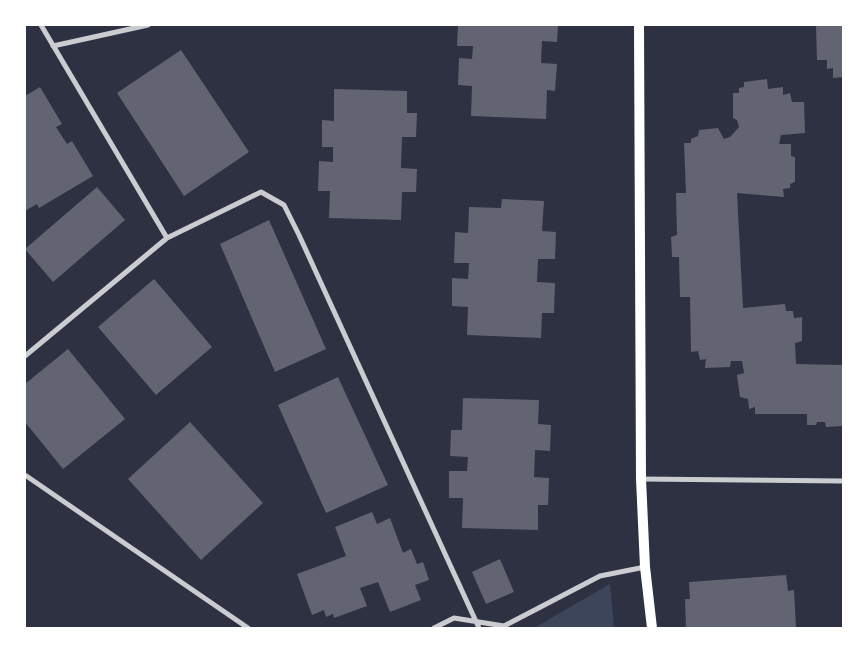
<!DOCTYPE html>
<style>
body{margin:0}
#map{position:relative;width:868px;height:653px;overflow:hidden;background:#2d3142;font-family:"PT Sans Narrow",sans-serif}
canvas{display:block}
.frame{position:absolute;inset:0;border:26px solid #fff;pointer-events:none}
</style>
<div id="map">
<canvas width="868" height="653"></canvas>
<div class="frame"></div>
</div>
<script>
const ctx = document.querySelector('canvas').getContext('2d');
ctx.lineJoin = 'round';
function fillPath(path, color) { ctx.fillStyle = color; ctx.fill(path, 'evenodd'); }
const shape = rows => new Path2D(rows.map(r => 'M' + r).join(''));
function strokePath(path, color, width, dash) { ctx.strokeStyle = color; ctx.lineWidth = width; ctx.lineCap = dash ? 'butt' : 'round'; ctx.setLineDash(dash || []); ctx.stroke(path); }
const green = shape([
 [610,584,614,628,534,628]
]);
const building = shape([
 [458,25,558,25,557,42,542,41,541,63,557,64,555,91,547,90,546,119,471,116,472,86,458,85,459,58,472,59,473,46,457,46],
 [835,25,843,25,843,77,833,78,833,68,827,69,827,60,817,60,816,26],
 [181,50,249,152,184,196,117,93],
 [767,79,768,89,783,87,783,95,790,93,792,102,804,102,805,133,781,135,779,144,791,144,791,156,795,157,795,182,790,184,790,188,783,189,784,197,737,193,743,308,785,304,786,311,793,311,794,318,802,317,802,341,795,343,796,364,843,365,843,426,826,427,825,422,817,422,816,425,807,425,807,414,755,414,755,407,749,409,748,399,740,397,737,375,744,373,742,361,731,361,730,367,705,368,706,359,700,360,698,351,691,352,690,297,680,297,679,257,672,257,671,237,677,235,676,193,686,193,684,143,691,143,691,139,698,136,699,130,718,128,724,139,730,137,739,127,737,120,733,118,733,93,739,93,739,88,744,87,744,82],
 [40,87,62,124,56,127,67,144,72,141,93,176,39,208,37,204,25,211,25,96],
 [334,89,407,91,407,113,417,113,416,137,402,137,401,168,417,169,416,192,402,192,401,220,329,218,330,191,318,191,319,161,333,162,333,147,322,147,322,120,334,121],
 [97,187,125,220,53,282,25,249],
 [502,199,544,201,542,231,556,232,555,259,538,259,537,282,555,283,554,313,542,313,541,338,467,335,468,307,452,306,452,278,468,279,469,263,454,263,455,232,468,233,469,207,501,208],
 [269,220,326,349,275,372,220,244],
 [154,279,212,347,156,395,98,327],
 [68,349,125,419,63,469,25,422,25,384],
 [338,377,388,485,326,513,278,405],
 [463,398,539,400,538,424,551,425,550,451,535,450,534,477,549,478,548,505,538,505,538,530,462,528,463,498,449,498,449,471,467,471,468,457,450,456,451,430,462,430],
 [190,422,263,503,201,560,128,479],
 [372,512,377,524,390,518,403,553,411,549,417,564,423,562,429,580,415,585,421,600,390,612,378,582,360,588,367,606,334,618,333,614,326,617,324,610,312,615,297,574,346,556,335,527],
 [500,559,514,592,486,604,472,572],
 [786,575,788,591,794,590,796,628,686,628,685,599,690,599,689,582]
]);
const minor = shape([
 [41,25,167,238],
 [53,46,148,25],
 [25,356,167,238,261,192,284,205,299,235,479,628],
 [25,475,248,628],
 [641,479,843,481],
 [434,628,454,618,504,626,600,576,645,567]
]);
const secondary = shape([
 [639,25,641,479,645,567,652,628]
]);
fillPath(green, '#3c4559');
fillPath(building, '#626471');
strokePath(minor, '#caccd0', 5);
strokePath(secondary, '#fff', 10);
</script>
